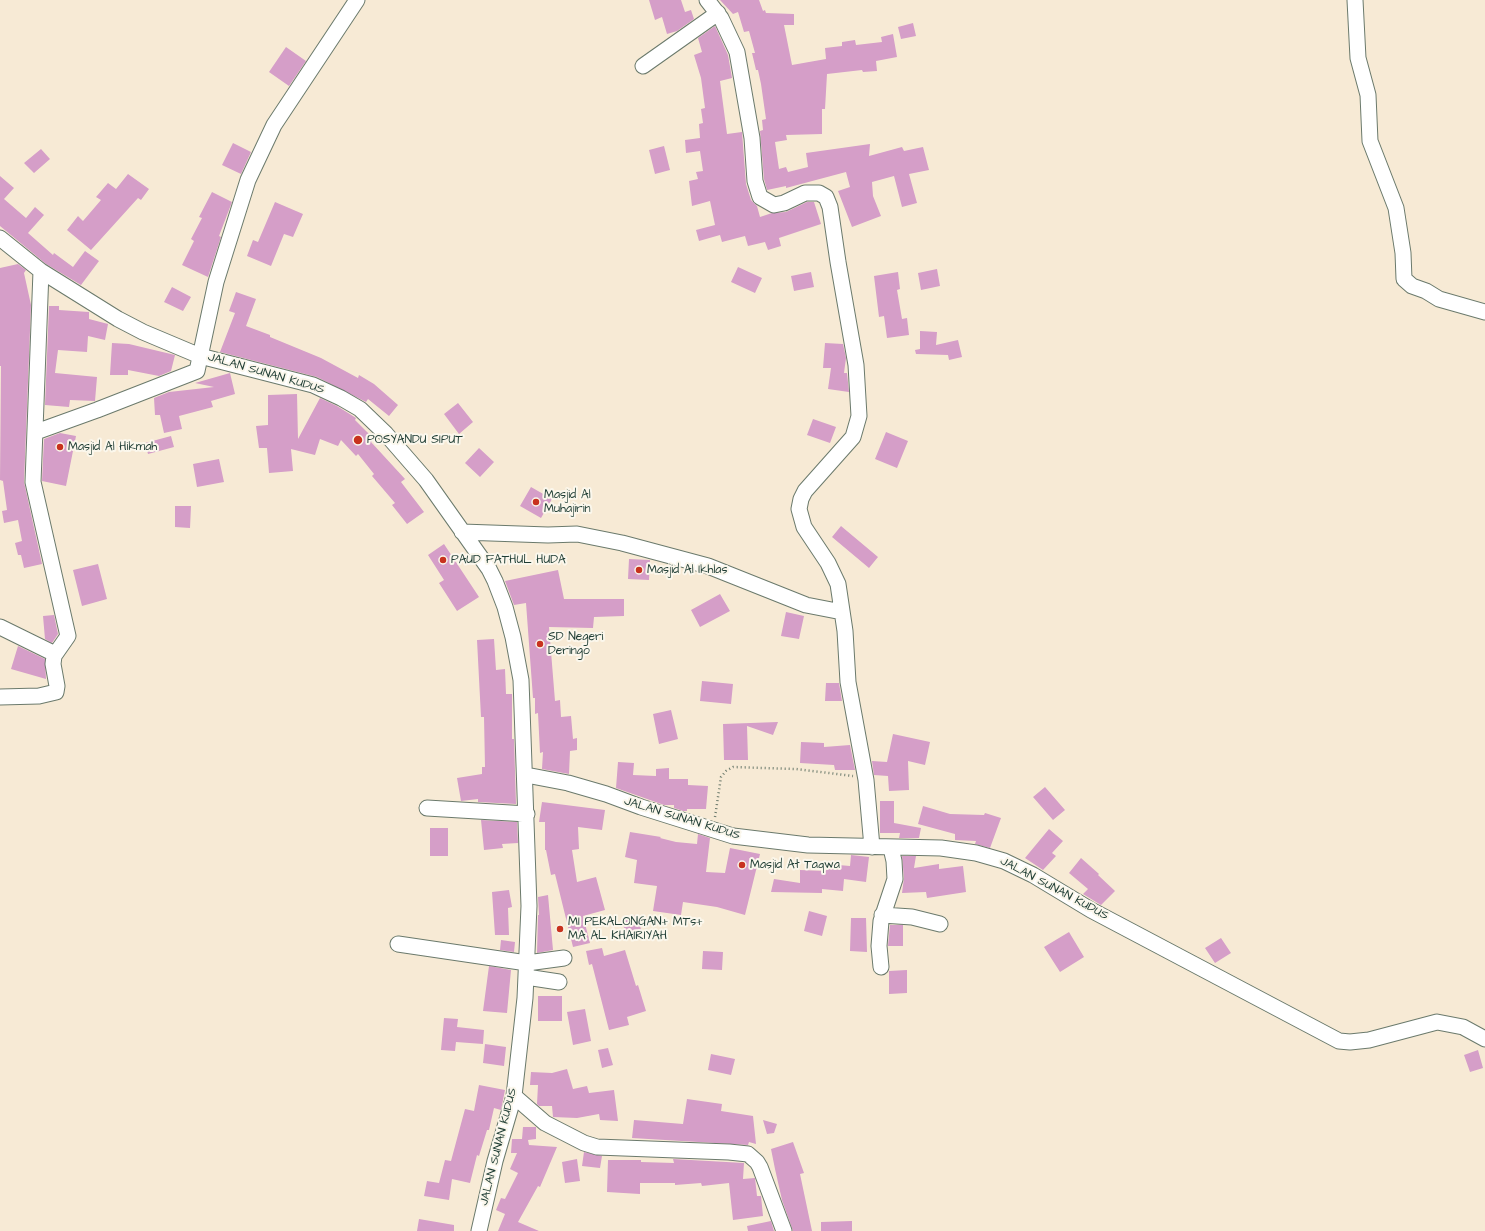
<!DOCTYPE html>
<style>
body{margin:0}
canvas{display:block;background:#f7ead5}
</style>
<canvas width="1485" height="1231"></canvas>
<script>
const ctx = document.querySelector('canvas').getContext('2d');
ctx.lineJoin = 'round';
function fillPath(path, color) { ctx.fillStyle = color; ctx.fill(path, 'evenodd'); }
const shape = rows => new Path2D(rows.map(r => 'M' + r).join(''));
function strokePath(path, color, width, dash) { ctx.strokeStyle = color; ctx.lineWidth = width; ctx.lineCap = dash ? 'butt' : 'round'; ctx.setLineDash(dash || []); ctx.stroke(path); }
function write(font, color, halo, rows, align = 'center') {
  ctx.font = font + ' "Architects Daughter",sans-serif'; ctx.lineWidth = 4; ctx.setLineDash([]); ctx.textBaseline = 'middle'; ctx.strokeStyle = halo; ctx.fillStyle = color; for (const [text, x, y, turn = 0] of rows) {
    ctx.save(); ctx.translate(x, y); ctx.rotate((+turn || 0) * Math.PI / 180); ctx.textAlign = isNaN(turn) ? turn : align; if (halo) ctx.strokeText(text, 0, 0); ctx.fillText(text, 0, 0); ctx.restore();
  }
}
const building = shape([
 [649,0,681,0,685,12,691,10,694,19,677,31,667,34,662,17,655,20],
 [720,0,759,0,763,11,765,10,766,13,794,14,794,25,784,25,792,65,826,59,825,48,842,46,842,42,855,40,856,45,882,42,881,37,893,34,897,57,876,61,877,71,863,72,862,70,827,74,825,109,822,109,822,134,786,135,787,140,775,142,779,169,786,167,788,172,808,167,806,153,870,144,869,156,902,147,904,151,923,147,929,170,909,174,917,203,902,207,894,176,872,182,873,196,881,216,852,227,838,191,850,187,846,172,786,188,786,186,767,190,764,179,760,131,763,130,762,120,766,119,761,84,758,70,756,70,752,53,755,53,749,31,744,32,738,12,733,14],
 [913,23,916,36,901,39,898,27],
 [715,26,728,55,732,78,720,81,727,134,742,132,746,184,751,200,757,206,760,217,772,213,786,212,807,202,814,202,821,224,779,238,781,246,768,250,765,242,748,246,745,236,722,242,720,235,699,241,696,230,715,225,710,201,692,206,689,181,698,179,696,172,703,171,700,151,686,153,685,140,700,138,699,124,703,123,701,109,705,108,701,78,694,55,702,52,698,38],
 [286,47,306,61,289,86,269,72],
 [233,143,251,152,241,174,222,165],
 [664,146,670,170,655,174,649,150],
 [41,149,50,159,34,173,24,163],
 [128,174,149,189,141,200,138,198,91,250,67,230,78,216,83,221,101,200,96,197,108,183,116,189],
 [0,176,14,188,4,199,26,218,35,207,44,215,28,233,53,255,54,253,73,267,85,251,99,261,81,285,46,264,0,226],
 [212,192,232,202,219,236,221,237,208,277,182,265,194,241,191,239,202,218,199,217],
 [275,202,303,214,293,237,284,234,271,266,247,256,253,240,258,242],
 [18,264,26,270,24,273,31,305,24,482,42,564,24,568,21,555,18,555,15,543,22,541,18,520,4,523,2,511,7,510,3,481,0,480,1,366,0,366,0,268],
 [738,267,762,278,755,293,731,282],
 [937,269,940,286,921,290,918,273],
 [811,272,814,287,794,291,791,276],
 [898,272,900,289,897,290,902,319,907,318,909,335,887,338,884,316,879,317,874,276],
 [172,287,191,297,183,311,164,302],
 [236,292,256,299,246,326,270,335,270,337,321,358,358,378,359,375,374,384,398,405,389,416,368,399,366,402,317,377,220,352,235,313,229,311],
 [49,306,59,306,59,310,89,312,89,319,108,324,105,340,88,336,87,352,58,350,55,373,97,377,95,401,70,400,69,407,45,405],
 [920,331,937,332,936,345,958,340,962,357,949,360,948,355,916,354,915,350,920,349],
 [112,343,129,344,175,355,171,371,159,376,128,370,128,375,110,375],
 [825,343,843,344,846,358,844,373,847,373,849,392,828,389,831,368,823,368],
 [230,373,235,394,211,401,213,407,179,416,182,429,164,433,160,415,155,415,154,398,169,392,214,387,195,383],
 [297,394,298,439,320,398,337,406,356,418,355,420,374,439,371,442,405,479,401,482,424,512,407,524,392,505,395,503,372,476,374,474,358,454,356,456,341,440,338,446,320,439,315,455,291,449,293,471,269,473,267,448,259,448,256,426,268,425,268,395],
 [458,403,473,422,459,434,444,414],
 [813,419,836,427,830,443,807,435],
 [886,432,908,441,897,468,875,459],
 [60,433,76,436,66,486,42,481,44,439],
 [171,436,174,447,148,454,145,443],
 [479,448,494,462,480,477,465,463],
 [219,459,224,482,197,487,193,464],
 [531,487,552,499,541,518,520,506],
 [175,506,191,506,190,528,175,527],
 [841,526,878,557,869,568,832,537],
 [444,544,479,597,457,611,439,583,444,580,428,555],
 [629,559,650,560,649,580,628,579],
 [98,564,107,599,82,606,73,570],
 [558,570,564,599,624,599,624,616,594,617,593,628,549,627,555,701,560,700,561,717,571,716,573,739,577,738,577,750,570,751,569,774,542,769,543,752,540,753,538,713,535,714,535,698,533,698,526,603,514,605,505,581],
 [720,594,730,611,700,627,691,610],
 [786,612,804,616,799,639,781,636],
 [54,615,58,634,52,643,45,639,43,616],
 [494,639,496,670,505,669,506,694,512,694,512,739,514,739,516,804,478,802,478,799,461,801,457,778,482,774,482,767,485,767,484,717,481,717,477,640],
 [18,646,45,659,46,679,11,669],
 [702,681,733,684,731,704,700,701],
 [826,683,839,683,842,701,825,701],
 [671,710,678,739,659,744,653,714],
 [778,722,773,735,747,726,748,760,724,760,723,724],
 [893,734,930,742,925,765,908,761,909,790,889,791,888,776,874,775,872,761,887,762],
 [801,742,824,743,824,747,850,745,855,770,835,770,834,765,800,763],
 [618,762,634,763,633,775,656,776,656,769,669,768,669,779,688,779,688,785,708,786,706,809,687,809,687,811,683,811,674,808,674,805,664,805,616,788],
 [1045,787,1065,810,1053,820,1033,797],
 [880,801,894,801,894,823,921,828,919,838,899,838,900,833,880,833],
 [542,802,605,810,602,830,578,827,579,849,572,850,577,882,596,877,605,910,583,916,590,943,573,947,555,874,551,875,546,850,545,850,545,822,539,822],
 [923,806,950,814,984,815,985,813,1001,818,990,848,975,844,976,841,955,840,955,834,918,824],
 [481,820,517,822,518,843,502,844,503,848,484,850],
 [430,828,448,828,448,856,430,856],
 [1049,829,1063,841,1052,853,1056,856,1043,870,1025,858],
 [630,832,661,837,660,838,676,842,697,844,698,834,710,838,706,872,725,873,730,848,760,854,745,915,717,907,683,902,681,915,653,911,657,886,634,883,637,860,625,857],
 [851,855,869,857,866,882,844,879,843,891,822,889,822,893,771,892,774,879,800,883,800,870,826,871,827,864,850,866],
 [902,856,916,856,914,868,939,864,939,869,963,866,966,892,927,898,926,892,902,893,904,878],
 [1081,858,1099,874,1098,875,1115,891,1101,905,1083,894,1088,889,1069,873],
 [509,890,512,907,508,908,509,935,495,935,492,892],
 [548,895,553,950,537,953,538,915,539,915,538,897],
 [809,911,827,916,822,936,804,931],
 [638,915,641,930,625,933,622,918],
 [851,918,866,918,867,952,850,951],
 [890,925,903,925,903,946,888,946],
 [1069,932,1084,957,1060,972,1044,947],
 [1221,938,1231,953,1215,963,1205,948],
 [501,940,515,942,514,952,500,950],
 [602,948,604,956,625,950,636,986,638,985,646,1011,627,1017,629,1025,609,1030,592,964,589,965,586,951],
 [703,951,723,952,722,970,702,969],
 [489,966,511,970,507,1013,483,1011],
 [907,970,907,993,889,994,889,971],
 [538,996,562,996,562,1021,538,1021],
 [585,1009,591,1041,573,1045,567,1012],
 [444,1018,458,1019,457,1027,484,1030,483,1044,456,1042,455,1051,441,1050],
 [485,1044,506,1047,504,1066,483,1063],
 [608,1048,613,1065,602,1068,598,1050],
 [1478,1050,1483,1068,1470,1072,1464,1055],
 [711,1054,735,1059,731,1075,708,1070],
 [567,1069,573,1089,587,1086,589,1093,614,1090,618,1121,600,1120,599,1114,577,1118,553,1117,552,1106,539,1106,537,1104,538,1085,530,1085,531,1072,552,1073],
 [479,1085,505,1090,501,1110,494,1108,489,1130,487,1130,479,1156,477,1155,470,1183,452,1179,449,1200,424,1196,427,1181,439,1183,445,1160,451,1161,465,1109,474,1111],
 [687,1099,722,1104,721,1111,753,1116,756,1144,749,1142,748,1145,632,1138,634,1120,683,1124],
 [763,1120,777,1124,774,1133,767,1134],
 [523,1127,536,1127,536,1139,528,1140,529,1145,557,1147,540,1187,538,1186,518,1222,539,1231,498,1231,505,1214,496,1210,501,1198,505,1199,518,1173,510,1169,517,1153,511,1153,512,1139,522,1139],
 [793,1142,804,1173,800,1174,812,1231,793,1231,782,1200,775,1169,771,1149],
 [584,1152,602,1156,600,1168,582,1166],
 [577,1159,580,1181,565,1183,562,1162],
 [673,1159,744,1163,743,1179,755,1178,757,1196,761,1196,763,1216,733,1220,729,1183,702,1186,701,1183,675,1185,675,1183,640,1183,640,1194,607,1192,608,1160,641,1160,641,1162,674,1163],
 [419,1219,454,1225,454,1231,417,1231],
 [771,1221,774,1231,748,1231,747,1226],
 [852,1221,852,1231,821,1231,821,1222]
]);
const path = shape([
 [715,817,721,777,726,771,733,767,796,769,853,776]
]);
const minor = shape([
 [707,0,721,18,737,52,752,138,755,181,760,197,774,205,784,203,805,193,819,193,826,197,830,207,838,262,856,365,859,416,853,437,805,491,801,499,799,509,804,527,828,563,838,584,845,631,848,682,866,780,872,847],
 [1355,0,1358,58,1368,95,1370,141,1396,208,1403,253,1404,279,1412,286,1426,291,1439,299,1485,312],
 [643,66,718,13],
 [0,238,41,271,118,319,143,332,200,356,313,385,341,398,360,409,386,434,426,480,489,569,495,581,505,607,513,637,521,680,529,906,525,998,514,1096,495,1161,479,1231],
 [36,432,97,410,197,371,216,282,248,180,274,125,357,0],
 [462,532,548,535,577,534,622,543,708,566,806,605,842,612],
 [0,627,55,654],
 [0,697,39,696,56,692,57,686,53,664,54,656,68,636,33,482,41,271],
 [526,775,568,783,606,794,641,807,733,836,808,845,941,848,976,853,1004,861,1033,875,1091,910,1339,1041,1350,1042,1369,1040,1437,1022,1463,1027,1485,1039],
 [427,808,527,814],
 [882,915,912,917,940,924],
 [398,944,527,963,564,958],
 [881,967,879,946,881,921,895,879,894,861,891,848],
 [526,977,559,982],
 [514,1096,545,1123,584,1143,597,1147,729,1152,748,1154,757,1162,760,1167,784,1231]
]);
const markers = [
 [358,440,5,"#c8321e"],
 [60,447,4,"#c8321e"],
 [536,502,4,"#c8321e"],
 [443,560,4,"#c8321e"],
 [639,570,4,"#c8321e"],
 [540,644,4,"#c8321e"],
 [742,865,4,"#c8321e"],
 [560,929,4,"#c8321e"]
];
const streetNames = [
 ["JALAN SUNAN KUDUS",266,374,16],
 ["JALAN SUNAN KUDUS",682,819,17],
 ["JALAN SUNAN KUDUS",1054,889,28],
 ["JALAN SUNAN KUDUS",499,1147,-76]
];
const poiNames = [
 ["POSYANDU SIPUT",367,440],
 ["Masjid Al Hikmah",68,447],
 ["Masjid Al",544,495],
 ["Muhajirin",544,509],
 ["PAUD FATHUL HUDA",451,560],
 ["Masjid Al Ikhlas",647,570],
 ["SD Negeri",548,637],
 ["Deringo",548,651],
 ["Masjid At Taqwa",750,865],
 ["MI PEKALONGAN+ MTs+",568,922],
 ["MA AL KHAIRIYAH",568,936]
];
fillPath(building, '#d59ec8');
strokePath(minor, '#6b7a6c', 17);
strokePath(path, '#6b7a6c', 2.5, [1, 3]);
strokePath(minor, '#fff', 15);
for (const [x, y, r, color] of markers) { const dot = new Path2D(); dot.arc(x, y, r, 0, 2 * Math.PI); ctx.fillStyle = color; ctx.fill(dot); strokePath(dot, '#fbf7ec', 1.5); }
write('12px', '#1f3d34', '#fbf7ec', streetNames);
write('12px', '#1f3d34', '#fbf7ec', poiNames, 'left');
</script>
